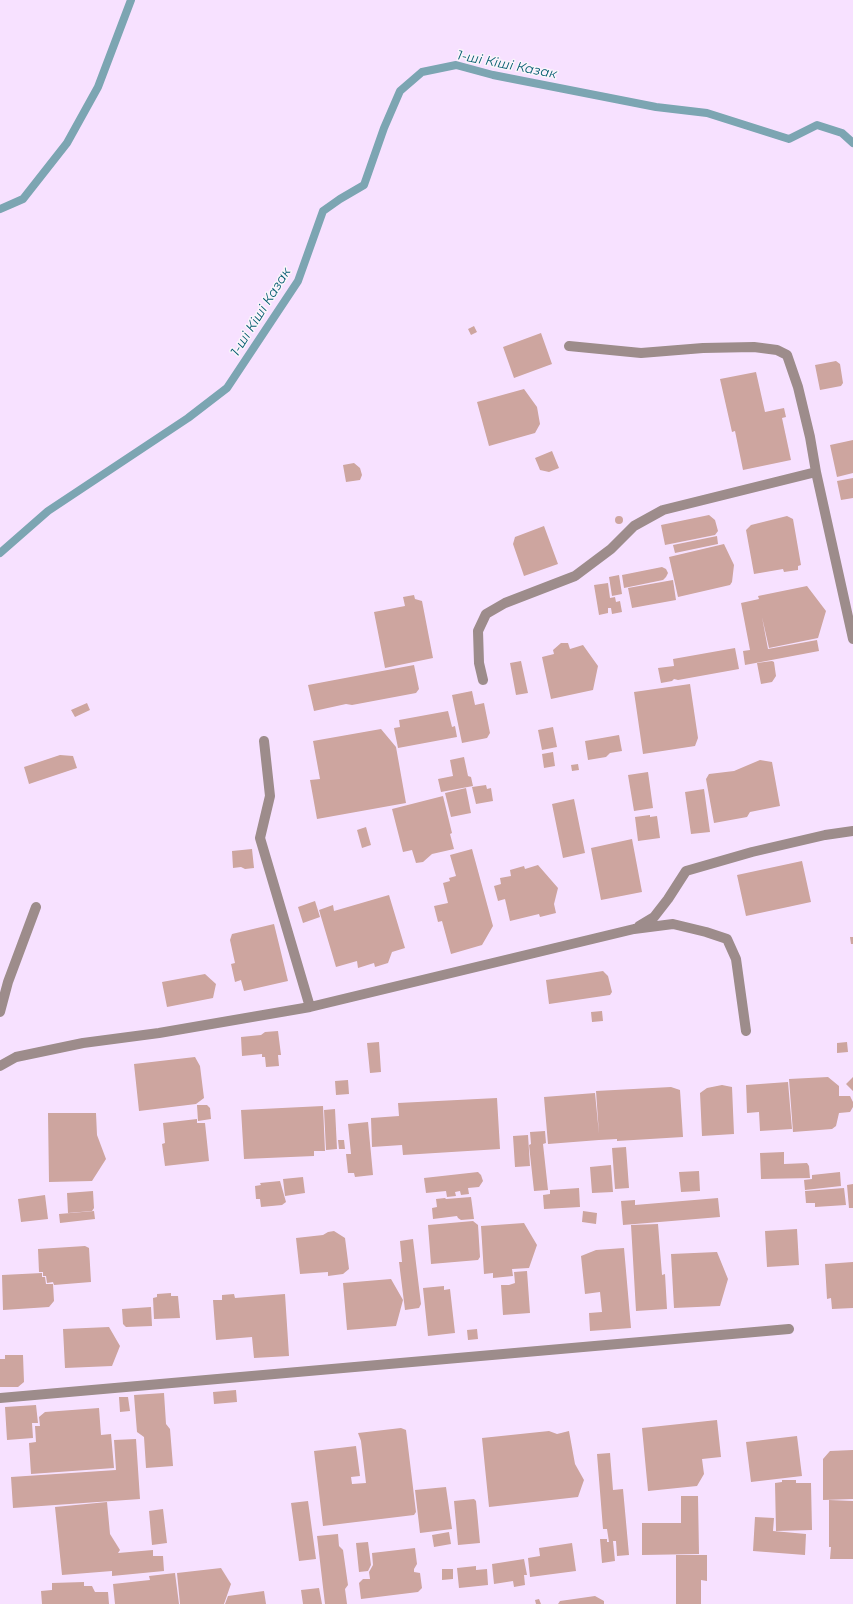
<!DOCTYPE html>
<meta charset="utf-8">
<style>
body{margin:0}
canvas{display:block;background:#f7e1ff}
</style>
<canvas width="853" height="1604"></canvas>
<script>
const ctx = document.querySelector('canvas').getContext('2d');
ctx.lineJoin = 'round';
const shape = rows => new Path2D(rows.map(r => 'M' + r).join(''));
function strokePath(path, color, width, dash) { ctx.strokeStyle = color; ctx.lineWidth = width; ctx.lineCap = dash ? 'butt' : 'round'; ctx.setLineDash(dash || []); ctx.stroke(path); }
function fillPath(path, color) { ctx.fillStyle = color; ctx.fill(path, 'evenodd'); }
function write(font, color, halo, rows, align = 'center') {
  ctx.font = font + ' Montserrat,sans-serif'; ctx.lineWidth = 3; ctx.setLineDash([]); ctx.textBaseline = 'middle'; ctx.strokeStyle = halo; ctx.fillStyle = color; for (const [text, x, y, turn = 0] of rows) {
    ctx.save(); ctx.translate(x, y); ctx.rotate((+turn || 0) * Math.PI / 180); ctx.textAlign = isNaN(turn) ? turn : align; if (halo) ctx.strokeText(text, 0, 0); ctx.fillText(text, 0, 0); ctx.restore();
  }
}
const stream = shape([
 [0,209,23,199,67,143,98,87,131,0],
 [0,553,48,511,188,418,227,388,298,281,323,211,340,199,364,185,384,128,400,91,422,72,456,65,493,75,656,107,707,113,789,139,817,125,842,133,853,143]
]);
const building = shape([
 [474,326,477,332,471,335,468,329],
 [541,333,552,364,514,378,503,347],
 [836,361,840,364,843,383,841,386,820,390,815,365],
 [756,372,765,412,784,408,786,417,782,418,791,460,743,470,735,431,732,432,720,379],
 [524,389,537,407,540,424,535,433,489,446,477,402],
 [853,440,853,473,837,477,830,445],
 [552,451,559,468,549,472,540,470,535,458],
 [354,463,360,468,362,475,360,480,346,482,343,465],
 [853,478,853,498,841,500,837,481],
 [709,515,715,520,718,531,715,535,665,545,661,525],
 [787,516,793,519,801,565,798,566,798,570,784,572,783,569,754,574,746,530,751,525],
 '615 520a4 4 0 1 1 8 0a4 4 0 1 1-8 0Z',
 [544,526,558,564,524,576,513,544,515,537],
 [717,536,718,544,675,553,673,545],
 [724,544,734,565,732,582,730,585,678,597,669,557],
 [662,567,666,569,668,573,666,577,663,580,624,588,622,575],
 [619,575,622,594,612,596,609,577],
 [673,580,676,600,632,608,628,588],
 [608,583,610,598,615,597,616,602,620,601,622,612,612,614,611,608,608,608,608,613,599,615,594,585],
 [807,586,826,611,818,638,769,648,762,617,768,649,817,640,819,651,745,665,743,651,750,650,741,603,759,599,758,596],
 [414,595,415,599,422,601,433,658,385,668,374,612,405,606,403,597],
 [561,643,568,643,570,649,583,645,598,666,593,690,551,699,542,657,554,654,553,650],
 [735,648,739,669,678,680,674,679,672,681,661,683,658,668,674,666,673,659],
 [521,661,528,693,516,695,510,663],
 [772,661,774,662,776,676,772,682,761,684,757,663],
 [414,665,419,689,416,693,352,705,346,704,314,711,308,685],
 [690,684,698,738,695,746,643,754,634,692],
 [472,691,475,705,484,703,490,733,487,738,462,743,452,695],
 [87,703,90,710,75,717,71,710],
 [448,711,452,727,455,726,457,737,398,748,394,728,400,727,399,720],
 [553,727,557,747,542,750,538,730],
 [381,729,396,747,406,803,317,819,310,780,320,779,313,741],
 [619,735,622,751,610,753,606,757,588,760,585,741],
 [553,752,555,766,544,768,542,754],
 [60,755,73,756,77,768,29,784,24,767],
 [464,757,468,776,471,777,473,786,441,792,438,779,453,776,450,760],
 [760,760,772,762,780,806,750,812,747,817,714,823,706,779,709,774,734,771],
 [578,764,579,770,572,771,571,765],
 [648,772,653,808,634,811,628,775],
 [486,785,487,789,491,788,493,801,476,804,472,787],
 [466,788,471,813,451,817,445,793],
 [704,789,710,832,691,834,685,792],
 [443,796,452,833,450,834,454,849,432,854,423,862,416,863,412,850,403,852,392,809],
 [574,799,585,853,563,858,552,804],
 [650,815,650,817,657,816,660,838,638,841,635,817],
 [366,827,371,845,362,848,357,830],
 [632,839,642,892,601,900,591,848],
 [252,849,254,868,245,869,241,867,233,868,232,851],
 [472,849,493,926,482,945,451,954,442,921,438,922,434,906,448,903,443,883,450,881,449,878,456,876,450,855],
 [802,861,811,902,746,916,737,875],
 [538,865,558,888,554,904,556,913,540,917,539,914,510,921,505,899,498,901,494,886,501,884,500,878,511,876,510,870,524,866,525,869],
 [389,895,405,948,392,952,388,963,375,967,374,963,358,968,357,961,336,967,319,910,333,905,334,911],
 [315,901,320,917,303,923,298,907],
 [274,924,288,981,244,991,241,980,235,982,231,964,235,963,230,940,232,934],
 [850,937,853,937,853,944,851,944],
 [603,971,608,976,612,992,610,995,549,1004,546,980],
 [205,974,216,984,213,998,167,1007,162,982],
 [602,1011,603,1021,592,1022,591,1012],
 [278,1031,281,1055,278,1055,279,1066,266,1067,265,1057,262,1057,262,1054,242,1056,241,1037,261,1035,265,1032],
 [379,1042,381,1072,370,1073,367,1043],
 [847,1042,848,1052,837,1053,837,1043],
 [195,1057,200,1066,204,1098,196,1104,139,1111,134,1064],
 [828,1077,839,1086,839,1096,850,1096,853,1102,853,1107,850,1112,839,1113,836,1126,832,1129,793,1132,789,1079],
 [853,1077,853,1091,846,1084],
 [348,1080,349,1094,336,1095,335,1081],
 [788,1082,792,1129,760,1131,759,1112,747,1113,746,1085],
 [722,1085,732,1087,734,1134,702,1136,700,1093,707,1088],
 [671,1087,680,1090,683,1137,617,1141,617,1139,599,1140,548,1144,544,1097,595,1093,599,1134,596,1091],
 [497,1098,500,1149,403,1155,402,1145,372,1147,371,1118,399,1116,398,1103],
 [197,1105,207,1105,210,1108,211,1119,198,1121],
 [323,1106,325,1151,314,1151,314,1156,244,1159,241,1110],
 [335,1109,337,1149,326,1150,324,1110],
 [48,1113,96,1113,97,1135,106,1159,92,1181,49,1182],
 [197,1119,197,1123,205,1123,209,1161,165,1166,162,1144,165,1143,163,1123],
 [368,1122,373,1175,355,1177,354,1173,348,1173,346,1154,351,1154,348,1124],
 [545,1131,546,1143,543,1144,548,1190,534,1191,529,1145,531,1144,530,1132],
 [528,1135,530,1166,515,1167,513,1136],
 [338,1140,344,1140,345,1149,339,1149],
 [626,1147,629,1188,615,1189,612,1148],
 [784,1152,784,1164,807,1163,809,1166,810,1178,761,1179,760,1153],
 [611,1165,613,1192,592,1193,590,1167],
 [699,1171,700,1191,681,1192,679,1172],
 [478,1172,481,1175,483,1181,479,1187,468,1188,469,1194,461,1195,460,1191,455,1192,456,1196,447,1197,446,1191,426,1193,424,1178],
 [840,1172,841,1186,805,1190,804,1180,812,1179,812,1175],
 [303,1177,305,1193,285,1196,283,1179],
 [280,1181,286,1202,282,1205,261,1207,260,1199,256,1199,255,1186,261,1185,260,1183],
 [853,1184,853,1208,849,1208,847,1185],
 [579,1188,580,1207,544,1209,543,1195,550,1194,550,1190],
 [844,1188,846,1205,815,1207,815,1203,806,1203,805,1191],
 [93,1191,94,1208,92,1211,68,1213,67,1193],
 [45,1195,48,1219,21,1222,18,1199],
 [471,1197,474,1219,461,1220,458,1218,457,1216,433,1219,432,1208,437,1207,436,1199,445,1198,446,1199],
 [718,1198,720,1217,623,1225,621,1201,635,1200,635,1205],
 [94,1211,95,1219,60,1223,59,1214],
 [583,1211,597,1213,596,1224,582,1222],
 [473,1221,478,1225,480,1257,478,1260,431,1264,428,1225],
 [524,1223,537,1245,529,1268,512,1269,513,1276,493,1278,493,1273,484,1274,481,1226],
 [658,1224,662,1275,665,1274,667,1309,636,1311,631,1225],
 [797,1229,799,1265,767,1267,765,1231],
 [334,1231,345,1238,349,1269,343,1274,328,1276,328,1272,300,1274,296,1238,323,1235,328,1232],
 [413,1239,421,1304,419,1308,405,1310,399,1262,402,1262,400,1241],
 [85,1246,89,1248,91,1282,54,1285,53,1282,47,1283,46,1276,43,1276,43,1272,39,1272,38,1249],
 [624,1248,631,1328,590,1331,589,1313,602,1312,600,1292,585,1294,581,1256,596,1250],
 [717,1252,728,1279,720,1306,674,1308,671,1254],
 [853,1262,853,1308,832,1309,831,1298,827,1299,825,1264],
 [527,1271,530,1313,503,1315,501,1285,509,1285,515,1283,514,1272],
 [42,1273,42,1277,45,1277,46,1284,53,1284,54,1301,49,1307,3,1310,2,1275],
 [391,1279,403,1300,396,1326,347,1330,343,1283],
 [444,1286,444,1290,450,1289,455,1333,428,1336,423,1288],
 [171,1293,171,1296,178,1296,180,1318,154,1319,153,1298,157,1297,157,1294],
 [234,1294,235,1298,285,1294,289,1356,254,1358,252,1337,216,1340,213,1300,222,1300,222,1295],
 [151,1307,152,1326,126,1327,123,1324,122,1309],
 [109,1327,120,1346,112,1366,65,1368,63,1329],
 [477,1329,478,1339,468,1340,467,1330],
 [5,1355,23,1355,24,1382,18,1387,0,1387,0,1359,5,1359],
 [236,1390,237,1402,214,1404,213,1392],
 [164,1393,166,1424,170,1429,173,1466,146,1468,144,1437,137,1432,134,1395],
 [119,1397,128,1397,130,1411,120,1412],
 [36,1405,38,1423,32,1423,33,1438,7,1440,5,1407],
 [99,1408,101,1435,111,1434,114,1468,31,1474,29,1443,36,1442,35,1426,40,1426,39,1417,45,1412],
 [717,1420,721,1457,702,1459,704,1474,697,1486,648,1491,642,1428],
 [401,1428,406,1430,416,1512,414,1515,323,1526,314,1451,356,1446,360,1476,351,1477,352,1484,366,1483,361,1441,358,1433],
 [549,1431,557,1434,569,1431,575,1464,584,1480,578,1497,489,1507,482,1438],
 [797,1436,802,1476,751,1482,746,1442],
 [136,1439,140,1499,13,1508,11,1477,116,1470,114,1440],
 [853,1450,853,1499,823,1500,823,1459,830,1451],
 [610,1453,613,1490,623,1489,629,1555,617,1556,616,1541,613,1541,615,1561,602,1563,600,1539,607,1539,607,1542,609,1542,607,1529,603,1529,597,1454],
 [782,1480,796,1480,796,1483,811,1483,812,1530,776,1531,775,1483,782,1482],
 [446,1487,452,1529,420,1533,415,1490],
 [681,1496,698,1496,699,1554,642,1555,642,1523,681,1523],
 [474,1499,476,1501,480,1543,458,1545,454,1501],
 [829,1500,853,1501,853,1559,830,1559,831,1547,829,1547],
 [308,1501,316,1559,299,1561,291,1503],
 [107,1502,110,1534,120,1550,118,1553,153,1550,153,1556,163,1556,164,1571,112,1576,112,1571,62,1575,55,1507],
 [163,1509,167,1543,152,1545,149,1511],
 [755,1517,774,1518,773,1531,806,1534,805,1555,753,1551],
 [449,1532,451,1544,434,1547,432,1535],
 [338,1534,339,1546,343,1550,348,1585,345,1589,347,1604,325,1604,317,1536],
 [368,1542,371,1565,368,1571,359,1572,356,1543],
 [572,1543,576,1571,530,1577,528,1558,540,1556,539,1548],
 [415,1548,417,1564,414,1569,414,1572,420,1573,422,1588,418,1592,361,1599,359,1583,363,1579,370,1579,369,1572,373,1565,372,1553],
 [676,1555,707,1555,707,1581,701,1580,701,1604,676,1604],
 [524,1559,527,1575,524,1575,525,1585,514,1587,513,1581,494,1584,492,1564],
 [476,1566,476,1570,487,1569,488,1585,459,1588,457,1568],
 [221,1568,231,1584,224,1604,180,1604,177,1573],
 [442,1569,453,1569,453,1579,442,1580],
 [175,1573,179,1604,115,1604,113,1584,150,1580,149,1576],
 [84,1582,84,1586,92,1586,95,1592,108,1592,109,1604,42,1604,41,1591,52,1590,52,1583],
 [319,1588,322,1604,303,1604,301,1590],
 [264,1591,266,1604,225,1604,228,1596],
 [595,1596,604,1601,604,1604,558,1604,560,1601],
 [539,1599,541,1604,536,1604,535,1600]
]);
const minor = shape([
 [569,346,641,353,703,348,754,347,777,350,787,355,798,387,810,437,816,472,853,639],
 [483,680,479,663,478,631,486,614,505,603,575,576,611,549,634,526,663,510,816,472],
 [264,741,270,796,260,838,310,1007],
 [639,926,654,917,668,899,686,871,752,852,825,835,853,831],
 [0,1012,8,982,36,907],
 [0,1066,16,1057,83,1043,159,1033,310,1007,634,929,673,924,706,932,727,939,736,959,746,1031],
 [0,1398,789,1329]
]);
const waterNames = [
 ["1-ші Кіші Казак",507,65,11],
 ["1-ші Кіші Казак",261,312,-58]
];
strokePath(stream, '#7ca5b2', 8);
fillPath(building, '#cda59f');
strokePath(minor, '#9d8c8b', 10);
write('italic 13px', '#035b6f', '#faf5fb', waterNames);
</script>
